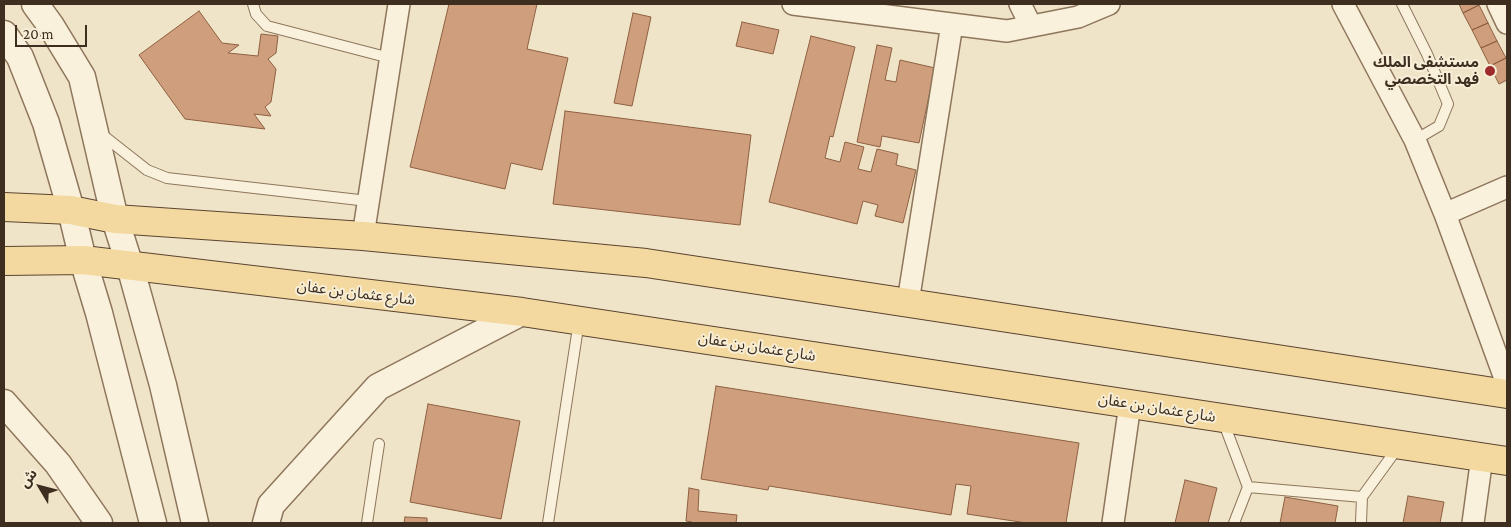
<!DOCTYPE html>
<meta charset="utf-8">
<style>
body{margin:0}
#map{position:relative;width:1511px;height:527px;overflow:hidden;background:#f0e4c8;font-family:"Crimson Pro","Noto Sans Arabic",serif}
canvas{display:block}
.frame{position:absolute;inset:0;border:5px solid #3d2e20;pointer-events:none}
.north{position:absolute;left:15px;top:462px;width:50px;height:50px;-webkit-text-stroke:4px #f7eed8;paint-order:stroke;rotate:307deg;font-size:14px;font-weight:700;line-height:20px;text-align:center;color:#3d2e20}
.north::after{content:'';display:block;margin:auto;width:18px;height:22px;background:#3d2e20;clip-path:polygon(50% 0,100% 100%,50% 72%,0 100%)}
.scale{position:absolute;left:15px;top:25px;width:72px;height:22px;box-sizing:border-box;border:2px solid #3d2e20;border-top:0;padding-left:6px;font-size:15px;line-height:18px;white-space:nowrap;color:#3d2e20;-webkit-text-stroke:4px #f7eed8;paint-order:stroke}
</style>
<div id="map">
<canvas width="1511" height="527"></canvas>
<div class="frame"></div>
<div class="north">ش</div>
<div class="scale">20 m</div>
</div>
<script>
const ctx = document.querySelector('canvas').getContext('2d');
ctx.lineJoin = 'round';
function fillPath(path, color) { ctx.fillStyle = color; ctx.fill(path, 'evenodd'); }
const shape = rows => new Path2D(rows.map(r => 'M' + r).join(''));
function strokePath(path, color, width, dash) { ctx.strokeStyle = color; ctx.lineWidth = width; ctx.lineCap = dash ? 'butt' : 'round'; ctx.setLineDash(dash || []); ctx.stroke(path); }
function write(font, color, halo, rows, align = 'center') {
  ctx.font = font + ' "Crimson Pro","Noto Sans Arabic",serif'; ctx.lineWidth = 4; ctx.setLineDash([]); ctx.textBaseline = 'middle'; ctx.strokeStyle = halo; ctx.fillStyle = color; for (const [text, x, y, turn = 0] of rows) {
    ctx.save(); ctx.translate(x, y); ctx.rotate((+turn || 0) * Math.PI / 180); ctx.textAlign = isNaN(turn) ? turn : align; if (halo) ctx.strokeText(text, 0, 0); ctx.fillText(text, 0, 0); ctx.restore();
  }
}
const building = shape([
 [449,4,537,4,527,49,568,58,542,170,511,163,505,189,410,167,449,4],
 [1459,4,1478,4,1479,5,1463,13,1459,4],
 [1479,5,1488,23,1472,30,1463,13,1479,5],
 [199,11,222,43,239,45,228,53,258,56,261,34,278,36,276,53,268,59,276,69,271,102,265,107,271,116,254,114,265,129,185,119,139,55,199,11],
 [633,13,651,17,632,106,614,103,633,13],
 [742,22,779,30,773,54,736,46,742,22],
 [1488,23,1497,41,1481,48,1472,30,1488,23],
 [811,36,855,47,833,137,830,136,825,158,840,162,845,142,864,147,858,169,871,172,877,149,898,154,896,165,916,170,903,223,875,216,878,205,863,201,857,224,769,202,811,36],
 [1497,41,1506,58,1490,66,1481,48,1497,41],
 [877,45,892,48,885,80,896,82,900,60,935,68,919,143,882,136,880,147,857,142,877,45],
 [1506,58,1507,61,1507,80,1499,84,1490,66,1506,58],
 [565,111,751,135,740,225,553,204,565,111],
 [716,386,1079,443,1066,523,1027,523,967,514,971,486,956,484,951,515,769,486,768,490,701,479,716,386],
 [428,404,520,421,501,519,410,502,428,404],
 [1185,480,1217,488,1208,523,1175,523,1185,480],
 [689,488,699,490,698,511,737,515,736,523,692,523,692,522,686,521,689,488],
 [1408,496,1444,502,1440,523,1403,523,1408,496],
 [1285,497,1338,506,1335,523,1280,523,1285,497],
 [405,517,427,518,427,523,404,523,405,517]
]);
const service = shape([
 [253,4,256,14,267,26,390,58],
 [1402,4,1427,54,1448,104,1439,126,1415,140],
 [100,133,147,170,167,178,368,201],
 [1223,421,1248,487,1362,497,1399,446],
 [367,523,379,444],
 [548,523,579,321],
 [1234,523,1248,487],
 [1361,523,1362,497]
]);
const minor = shape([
 [793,4,1007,31,1078,17,1109,4],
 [1020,4,1031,26],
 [1343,4,1415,140,1445,214,1507,384],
 [1498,4,1507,23],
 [1445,214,1507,187],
 [363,236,399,4],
 [908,302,952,24],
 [1113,523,1130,404],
 [1473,523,1482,457]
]);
const tertiary = shape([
 [35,4,51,26,82,77,115,219,130,266,163,385,195,523],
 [4,34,20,57,46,123,71,210,83,260,99,313,153,523],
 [4,403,58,464,99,523],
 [266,523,271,505,378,387,522,312]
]);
const primary = shape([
 [4,207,71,210,115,219,363,236,646,263,1507,394],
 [4,261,83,260,522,312,1507,461]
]);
const markers = [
 [1490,71,6,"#9e2a2b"]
];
const poiNames = [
 ["مستشفى الملك",1479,62],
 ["فهد التخصصي",1479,79]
];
const streetNames = [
 ["شارع عثمان بن عفان",356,293,7],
 ["شارع عثمان بن عفان",757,347,9],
 ["شارع عثمان بن عفان",1157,408,9]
];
fillPath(building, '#cf9f7d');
strokePath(building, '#8d5f41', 1);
strokePath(service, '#8d765c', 12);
strokePath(minor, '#8d765c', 24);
strokePath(tertiary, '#8d765c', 29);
strokePath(primary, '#5b4430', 30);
strokePath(service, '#faf1dc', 10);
strokePath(minor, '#faf1dc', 21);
strokePath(tertiary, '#faf1dc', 26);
strokePath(primary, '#f3d9a0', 28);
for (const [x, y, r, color] of markers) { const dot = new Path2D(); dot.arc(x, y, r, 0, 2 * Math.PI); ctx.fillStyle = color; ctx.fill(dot); strokePath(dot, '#f7eed8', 2); }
write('bold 15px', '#3d2e20', '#f7eed8', poiNames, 'right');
write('15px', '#3d2e20', '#f7eed8', streetNames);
</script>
